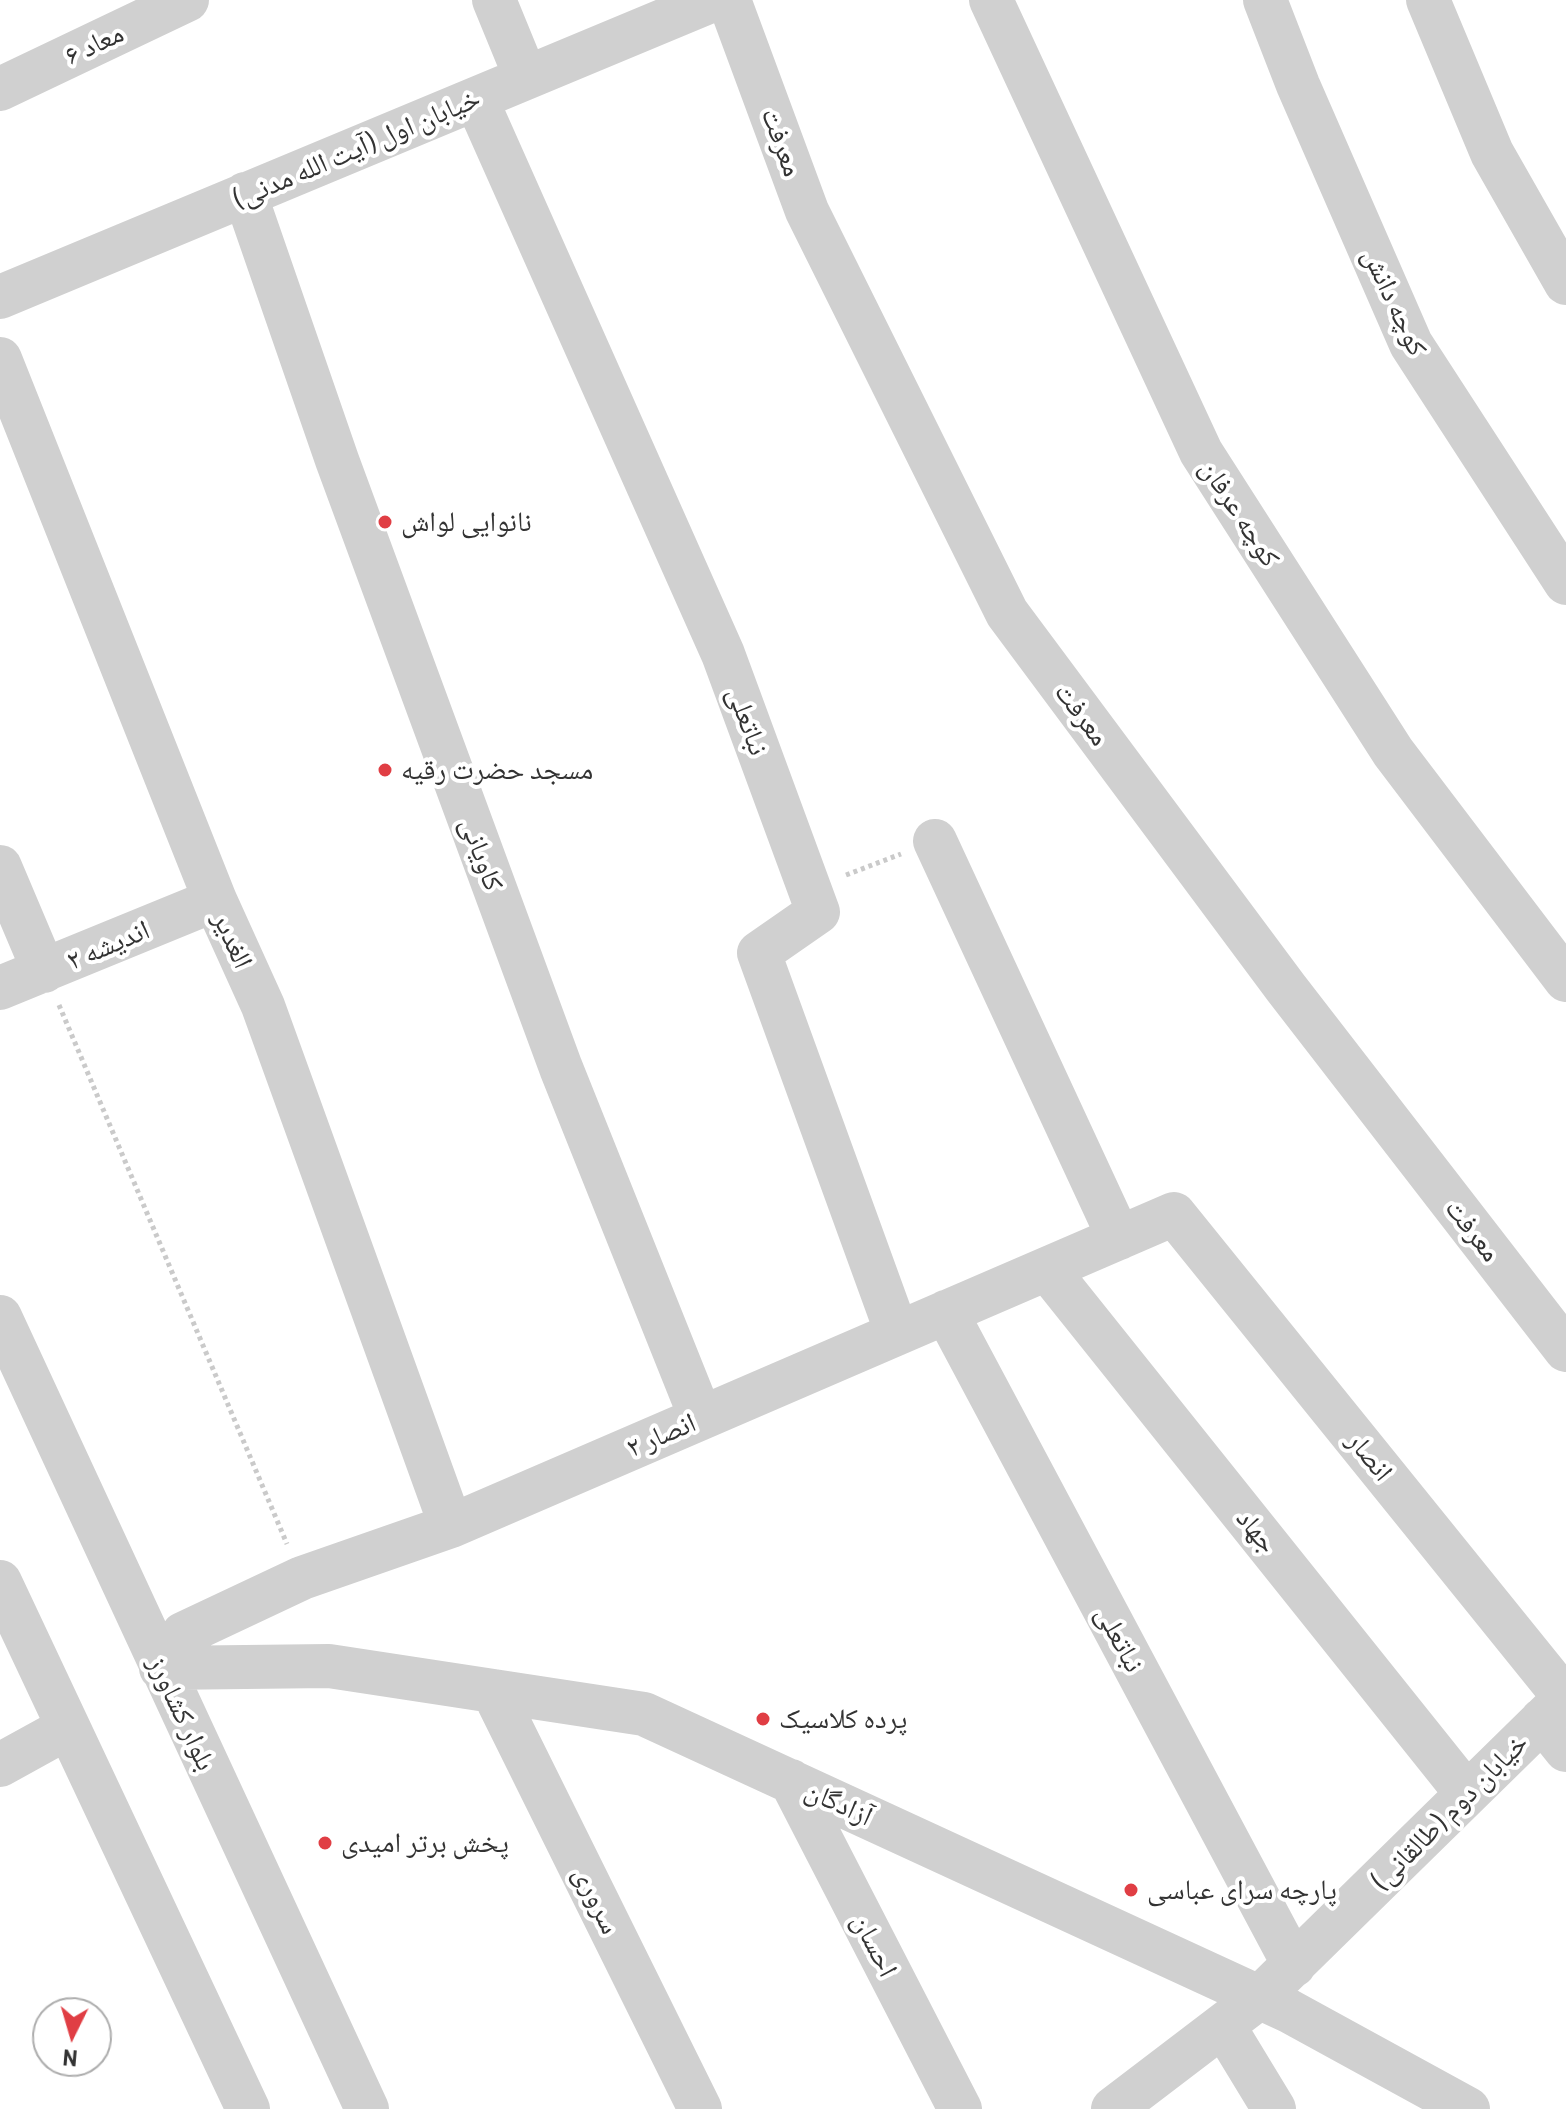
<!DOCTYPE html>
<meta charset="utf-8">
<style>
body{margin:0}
#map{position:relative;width:1566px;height:2109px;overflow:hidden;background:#fff;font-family:Barlow,sans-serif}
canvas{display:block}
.north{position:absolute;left:32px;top:1997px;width:80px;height:80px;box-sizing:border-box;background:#fff;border:2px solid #adadad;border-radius:50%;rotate:185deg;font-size:22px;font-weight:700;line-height:32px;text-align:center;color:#333}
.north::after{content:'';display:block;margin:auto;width:28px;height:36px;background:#e03e44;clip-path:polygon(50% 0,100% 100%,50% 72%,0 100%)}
</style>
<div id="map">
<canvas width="1566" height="2109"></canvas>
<div class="north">N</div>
</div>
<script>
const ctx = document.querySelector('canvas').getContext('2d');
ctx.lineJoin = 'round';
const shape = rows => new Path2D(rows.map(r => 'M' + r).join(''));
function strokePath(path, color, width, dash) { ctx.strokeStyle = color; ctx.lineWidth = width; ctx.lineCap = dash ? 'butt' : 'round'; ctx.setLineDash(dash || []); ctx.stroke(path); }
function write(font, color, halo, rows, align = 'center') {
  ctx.font = font + ' Barlow,"Noto Naskh Arabic",sans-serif'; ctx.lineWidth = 8; ctx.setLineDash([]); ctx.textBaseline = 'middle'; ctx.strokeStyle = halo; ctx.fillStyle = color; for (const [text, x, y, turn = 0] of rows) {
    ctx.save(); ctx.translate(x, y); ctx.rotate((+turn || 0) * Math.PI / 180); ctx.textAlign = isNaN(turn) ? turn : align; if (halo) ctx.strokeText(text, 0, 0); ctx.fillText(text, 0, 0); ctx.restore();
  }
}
const path = shape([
 [846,875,901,854],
 [59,1005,287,1544]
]);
const minor = shape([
 [494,0,526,78],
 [729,0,807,211,1007,613,1286,988,1566,1350],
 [991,0,1201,452,1393,752,1566,980],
 [1265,0,1298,85,1411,344,1566,583],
 [1428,0,1492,153,1566,283],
 [0,89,187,0],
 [476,99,723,654,818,912,759,953,897,1333],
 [245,194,337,460,561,1068,701,1418],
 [0,297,713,0],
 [0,359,215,900,263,1006,451,1526],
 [935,841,1119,1238],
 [0,867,44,971],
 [0,988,215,900],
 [1047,1269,1467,1794],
 [946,1312,1294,1965],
 [0,1317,367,2109],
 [0,1582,248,2109],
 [161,1668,183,1634,302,1578,451,1526,1174,1214,1565,1698],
 [161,1668,329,1666,644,1714,1289,2011,1468,2109],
 [493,1691,700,2109],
 [1542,1720,1566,1750],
 [0,1765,67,1728],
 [791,1781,960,2109],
 [1223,2025,1274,2109],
 [1113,2109,1260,1997,1566,1697]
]);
const markers = [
 [385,522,8,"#e03e44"],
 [385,770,8,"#e03e44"],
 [763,1719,8,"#e03e44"],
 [325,1843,8,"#e03e44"],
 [1131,1890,8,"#e03e44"]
];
const streetNames = [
 ["معاد ۶",94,44,-25],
 ["معرفت",782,142,70],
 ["خیابان اول (آیت الله مدنی)",357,148,-23],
 ["کوچه دانش",1395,302,65],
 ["کوچه عرفان",1240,513,57],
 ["معرفت",1082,714,53],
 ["نباتعلی",748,721,70],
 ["کاویانی",482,854,70],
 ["الغدیر",233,940,66],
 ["اندیشه ۲",108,945,-23],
 ["معرفت",1473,1230,52],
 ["انصار ۲",661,1435,-23],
 ["انصار",1370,1456,51],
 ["جهاد",1257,1531,51],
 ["نباتعلی",1120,1639,62],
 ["بلوار کشاورز",182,1713,65],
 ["آزادگان",839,1803,25],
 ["خیابان دوم (طالقانی)",1450,1811,-45],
 ["سروری",597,1900,64],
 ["احسان",875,1945,63]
];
const poiNames = [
 ["نانوایی لواش",401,522],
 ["مسجد حضرت رقیه",401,770],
 ["پرده کلاسیک",779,1719],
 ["پخش برتر امیدی",341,1843],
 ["پارچه سرای عباسی",1147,1890]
];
strokePath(path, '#cacaca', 5, [4, 4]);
strokePath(minor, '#d0d0d0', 44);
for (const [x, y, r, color] of markers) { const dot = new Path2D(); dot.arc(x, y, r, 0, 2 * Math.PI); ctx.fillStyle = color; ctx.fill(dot); strokePath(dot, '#fff', 3); }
write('28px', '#333', '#fff', streetNames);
write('28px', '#333', '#fff', poiNames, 'left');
</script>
